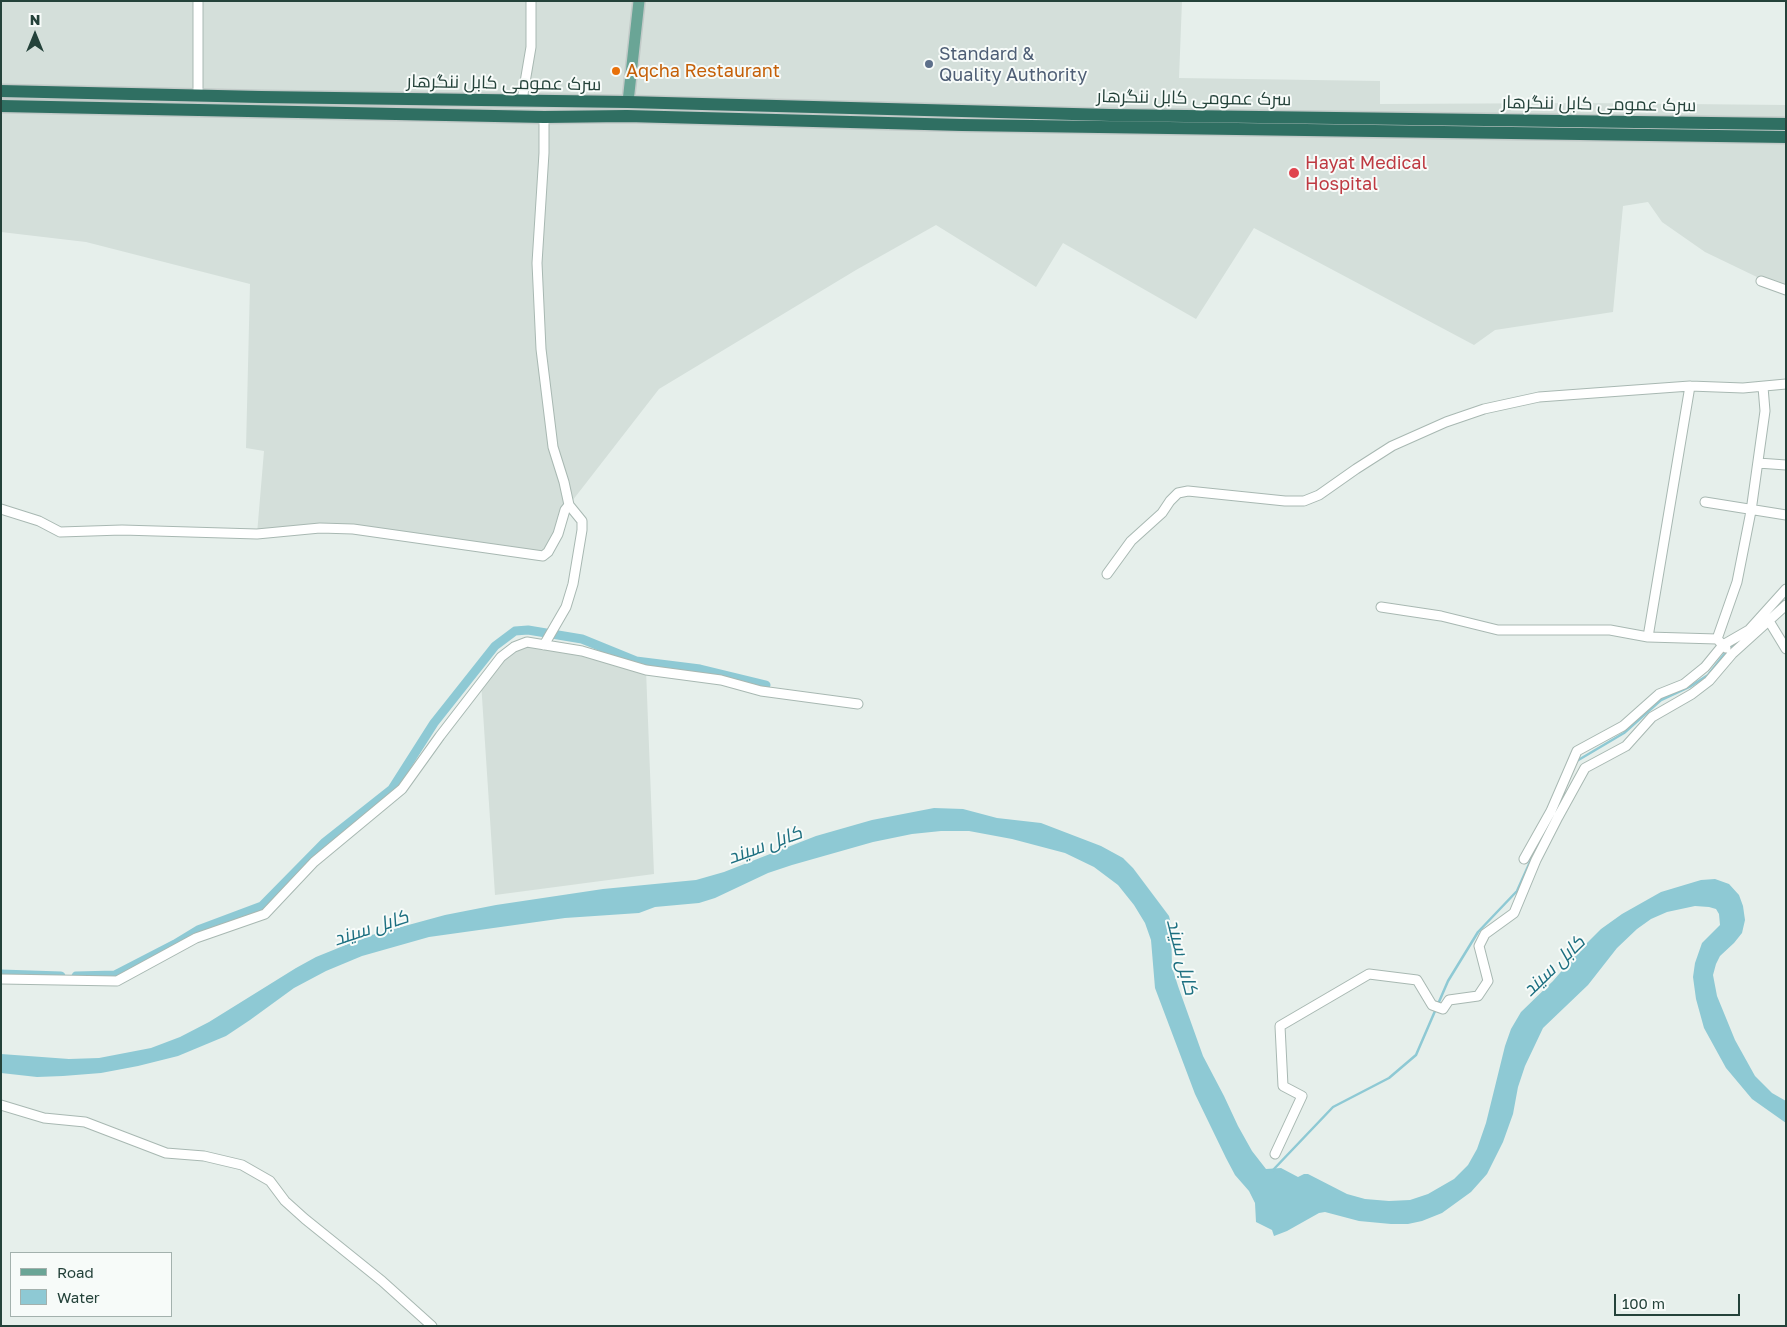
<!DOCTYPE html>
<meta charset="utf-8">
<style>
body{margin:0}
#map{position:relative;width:1787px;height:1327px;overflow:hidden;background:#e6efeb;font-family:"Golos Text",sans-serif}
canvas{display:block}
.frame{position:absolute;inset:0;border:2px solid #24423a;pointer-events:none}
.legend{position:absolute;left:10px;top:1252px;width:162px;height:65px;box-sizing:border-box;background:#f7fbf9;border:1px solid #a3b1ad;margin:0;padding:6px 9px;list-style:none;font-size:15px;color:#24423a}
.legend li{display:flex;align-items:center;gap:10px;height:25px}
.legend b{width:25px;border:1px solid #a3b1ad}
.north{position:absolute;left:10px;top:10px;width:50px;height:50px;-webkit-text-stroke:4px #f7fbf9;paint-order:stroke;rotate:0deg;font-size:14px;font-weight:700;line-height:20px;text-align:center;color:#24423a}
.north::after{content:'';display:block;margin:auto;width:18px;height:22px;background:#24423a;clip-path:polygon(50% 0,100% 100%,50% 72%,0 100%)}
.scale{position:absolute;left:1614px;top:1294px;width:126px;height:22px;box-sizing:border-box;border:2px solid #24423a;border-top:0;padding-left:6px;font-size:15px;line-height:18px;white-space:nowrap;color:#24423a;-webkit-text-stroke:4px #f7fbf9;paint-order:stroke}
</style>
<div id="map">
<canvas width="1787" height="1327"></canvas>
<div class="frame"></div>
<ul class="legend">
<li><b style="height:6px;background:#6aa596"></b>Road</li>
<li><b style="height:14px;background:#8ec9d4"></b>Water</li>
</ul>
<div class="north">N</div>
<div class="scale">100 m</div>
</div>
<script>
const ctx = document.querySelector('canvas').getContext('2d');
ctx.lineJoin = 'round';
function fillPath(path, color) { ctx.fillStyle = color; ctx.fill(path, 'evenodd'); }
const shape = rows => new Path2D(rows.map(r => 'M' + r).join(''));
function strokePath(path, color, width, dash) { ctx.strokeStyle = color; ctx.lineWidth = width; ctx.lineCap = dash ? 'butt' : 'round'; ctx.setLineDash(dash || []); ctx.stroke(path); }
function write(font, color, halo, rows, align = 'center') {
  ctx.font = font + ' "Golos Text",Cairo,sans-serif'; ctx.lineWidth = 4; ctx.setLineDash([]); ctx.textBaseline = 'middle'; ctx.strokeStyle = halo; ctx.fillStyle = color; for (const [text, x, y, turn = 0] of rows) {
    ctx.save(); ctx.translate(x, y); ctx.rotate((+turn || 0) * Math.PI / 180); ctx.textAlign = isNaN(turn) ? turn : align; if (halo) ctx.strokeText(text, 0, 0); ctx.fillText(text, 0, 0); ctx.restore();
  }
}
const built = shape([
 [1,1,1182,1,1179,78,1380,81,1380,104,1585,103,1786,105,1786,288,1759,278,1705,252,1662,222,1648,202,1623,206,1613,312,1495,330,1474,345,1254,228,1196,319,1063,243,1036,287,936,225,856,270,659,389,569,505,548,552,353,529,257,534,264,451,246,448,250,284,86,242,1,232],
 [527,642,646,670,654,874,495,895,481,682,501,657]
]);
const water = shape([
 [934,808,963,809,997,818,1041,823,1101,846,1123,858,1133,868,1169,916,1171,924,1172,967,1178,986,1203,1056,1224,1096,1238,1126,1252,1151,1266,1169,1281,1168,1298,1177,1304,1174,1308,1174,1347,1194,1365,1199,1389,1201,1410,1200,1428,1194,1454,1179,1468,1165,1477,1149,1486,1123,1505,1046,1511,1029,1521,1012,1553,981,1578,952,1601,929,1622,914,1661,892,1701,880,1715,879,1729,884,1739,895,1743,906,1745,920,1742,933,1734,943,1720,956,1716,964,1713,975,1717,996,1735,1040,1755,1076,1772,1093,1786,1101,1786,1123,1752,1099,1726,1068,1704,1028,1696,999,1693,977,1695,963,1702,943,1720,925,1719,914,1716,909,1709,907,1695,906,1667,912,1651,919,1637,929,1617,948,1588,985,1543,1028,1525,1066,1518,1087,1513,1114,1503,1142,1487,1174,1471,1192,1442,1213,1422,1221,1408,1224,1391,1224,1359,1221,1325,1212,1319,1213,1287,1231,1274,1236,1272,1230,1256,1222,1255,1203,1249,1191,1235,1175,1226,1158,1195,1094,1155,988,1151,940,1145,923,1134,905,1118,885,1094,867,1065,853,1012,839,969,831,941,831,912,834,873,842,792,865,768,873,715,898,699,903,655,907,639,913,565,918,429,937,362,956,326,971,294,988,250,1020,226,1036,178,1056,138,1066,101,1073,63,1076,37,1077,1,1073,1,1054,69,1059,99,1058,151,1048,180,1037,209,1022,296,968,316,957,368,936,445,915,496,905,603,889,696,880,724,872,816,836,872,820]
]);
const stream = shape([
 [1575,762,1624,733,1661,700,1691,686,1708,675,1726,652,1739,640],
 [1273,1170,1333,1107,1389,1078,1416,1055,1448,981,1478,932,1517,891,1542,835]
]);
const canal = shape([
 [1,974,61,976],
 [76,976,115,975,175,944,198,930,262,906,325,842,392,789,434,723,495,646,515,631,528,630,582,639,636,661,700,669,766,685]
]);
const minor = shape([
 [198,1,198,95],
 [522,100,531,47,531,1],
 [544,117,544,153,537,263,541,349,553,447,564,482,569,505,582,521,582,530,573,584,566,607,544,645],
 [1761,281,1786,290],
 [1758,463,1786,465],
 [1705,502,1786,515],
 [1,509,39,521,60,532,122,530,257,534,320,528,353,529,543,556,548,552,558,534,565,510,569,505],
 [1107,574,1131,541,1162,513,1170,501,1178,493,1188,491,1285,501,1304,501,1319,495,1356,469,1392,446,1446,422,1484,409,1539,397,1690,386,1743,388,1786,384],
 [1381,607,1441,616,1498,630,1610,630,1648,637,1717,639,1726,648],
 [1769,621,1786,649],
 [1648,637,1690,386],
 [1717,639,1737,582,1751,511,1765,411,1763,387],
 [1524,859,1551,811,1577,751,1623,726,1659,694,1684,684,1705,667,1723,645,1749,630,1786,589],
 [1,979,117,981,196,938,265,914,314,862,402,789,440,736,501,657,514,647,527,642,582,651,646,670,721,680,761,691,858,704],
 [1,1105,44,1118,85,1122,166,1153,204,1156,242,1165,270,1181,285,1201,305,1219,382,1281,432,1326],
 [1275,1154,1302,1096,1283,1086,1280,1026,1369,974,1417,980,1432,1005,1443,1009,1449,1000,1478,996,1488,981,1479,946,1485,934,1514,913,1536,860,1558,817,1585,768,1626,746,1652,717,1692,694,1709,681,1732,654,1786,605]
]);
const major = shape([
 [628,102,639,1]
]);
const highway = shape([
 [1,91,261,97,628,102,1110,115,1786,124],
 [1,106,544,117,627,116,962,125,1786,137]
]);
const markers = [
 [929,64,5,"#5c6f8a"],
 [616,71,5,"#e8710a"],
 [1294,173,6,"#e0444e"]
];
const serviceNames = [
 ["Standard &",939,54],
 ["Quality Authority",939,75]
];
const foodNames = [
 ["Aqcha Restaurant",626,71]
];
const streetNames = [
 ["سرک عمومی کابل ننگرهار",504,83,1],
 ["سرک عمومی کابل ننگرهار",1194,98,1],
 ["سرک عمومی کابل ننگرهار",1599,104,1]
];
const healthNames = [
 ["Hayat Medical",1305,163],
 ["Hospital",1305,184]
];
const waterNames = [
 ["کابل سيند",765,845,-20],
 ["کابل سيند",371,928,-18],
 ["کابل سيند",1182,957,76],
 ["کابل سيند",1554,966,-44]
];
fillPath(built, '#d4dfda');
fillPath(water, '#8ec9d4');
strokePath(stream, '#8ec9d4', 2.5);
strokePath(canal, '#8ec9d4', 9);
strokePath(minor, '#a8b8b2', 11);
strokePath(major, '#c2cac8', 14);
strokePath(highway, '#c2cac8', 15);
strokePath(minor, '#fff', 9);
strokePath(major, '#6aa596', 11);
strokePath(highway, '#2f6f62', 12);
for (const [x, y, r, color] of markers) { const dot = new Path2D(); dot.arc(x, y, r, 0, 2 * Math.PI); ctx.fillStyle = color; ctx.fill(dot); strokePath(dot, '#f7fbf9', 2); }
write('18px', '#4e5e75', '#f7fbf9', serviceNames, 'left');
write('18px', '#c56008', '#f7fbf9', foodNames, 'left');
write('18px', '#24423a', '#f7fbf9', streetNames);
write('18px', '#be3a42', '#f7fbf9', healthNames, 'left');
write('italic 19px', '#1c6f80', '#f7fbf9', waterNames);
</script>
